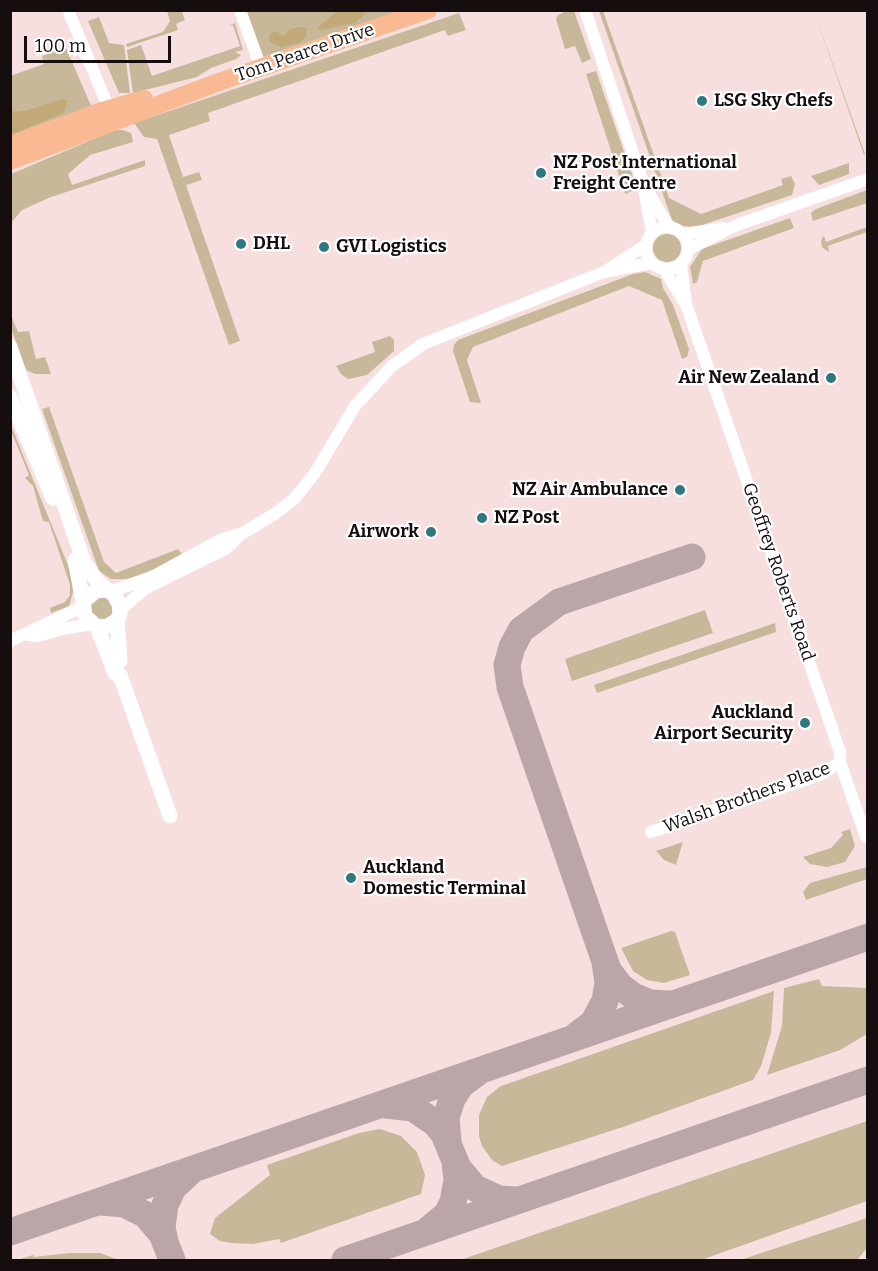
<!DOCTYPE html>
<style>
body{margin:0}
#map{position:relative;width:878px;height:1271px;overflow:hidden;background:#f7dfe0;font-family:Bitter,serif}
canvas{display:block}
.frame{position:absolute;inset:0;border:12px solid #150d0e;pointer-events:none}
.scale{position:absolute;left:24px;top:36px;width:147px;height:27px;box-sizing:border-box;border:3px solid #150d0e;border-top:0;padding-left:8px;font-size:18px;line-height:21px;white-space:nowrap;color:#150d0e;-webkit-text-stroke:4px #fff;paint-order:stroke}
</style>
<div id="map">
<canvas width="878" height="1271"></canvas>
<div class="frame"></div>
<div class="scale">100 m</div>
</div>
<script>
const ctx = document.querySelector('canvas').getContext('2d');
ctx.lineJoin = 'round';
function fillPath(path, color) { ctx.fillStyle = color; ctx.fill(path, 'evenodd'); }
const shape = rows => new Path2D(rows.map(r => 'M' + r).join(''));
function strokePath(path, color, width, dash) { ctx.strokeStyle = color; ctx.lineWidth = width; ctx.lineCap = dash ? 'butt' : 'round'; ctx.setLineDash(dash || []); ctx.stroke(path); }
function write(font, color, halo, rows, align = 'center') {
  ctx.font = font + ' Bitter,serif'; ctx.lineWidth = 4.5; ctx.setLineDash([]); ctx.textBaseline = 'middle'; ctx.strokeStyle = halo; ctx.fillStyle = color; for (const [text, x, y, turn = 0] of rows) {
    ctx.save(); ctx.translate(x, y); ctx.rotate((+turn || 0) * Math.PI / 180); ctx.textAlign = isNaN(turn) ? turn : align; if (halo) ctx.strokeText(text, 0, 0); ctx.fillText(text, 0, 0); ctx.restore();
  }
}
const green = shape([
 [569,10,574,11,591,59,582,63,575,46,565,49,556,19,558,15],
 [167,11,185,11,182,12,185,20,176,24,178,30,127,47,126,44,163,32,170,21],
 [246,11,402,11,263,57],
 [599,11,603,11,669,198,701,214,783,185,781,179,791,176,795,184,792,195,696,227,681,226,672,220],
 [814,11,865,154,864,155,858,138],
 [459,13,466,30,448,36,445,30,208,113,210,121,169,135,183,177,199,172,202,180,186,185,240,341,229,345,157,139,144,137,134,123],
 [99,17,109,43,124,45,130,93,119,93,88,21],
 [235,23,243,50,235,52,241,55,236,59,211,68,197,77,133,93,127,50,141,45,152,76,240,46,233,25,228,26],
 [66,48,92,108,11,138,10,76,44,64,42,56],
 [596,71,637,189,625,194,586,74],
 [115,130,123,130,131,133,133,142,90,155,68,174,72,185,145,160,145,166,51,197,22,210,11,223,11,174],
 [849,163,849,174,819,185,811,176],
 [867,190,867,203,813,221,811,213,816,209],
 [790,218,794,228,703,261,697,282,693,284,690,267,702,249],
 [867,227,867,232,828,246,829,252,822,247,821,240,824,236,826,242],
 '653 248a14 14 0 1 1 28 0a14 14 0 1 1-28 0Z',
 [645,272,661,279,663,288,673,305,689,349,687,357,682,359,662,300,629,286,473,347,467,360,481,403,470,402,453,351,454,345,458,340,633,274],
 [10,313,18,332,29,331,36,359,45,357,51,374,35,374,26,370,11,328],
 [390,336,394,340,394,351,367,375,348,379,341,374,336,366,375,352,372,342],
 [49,407,104,562,116,573,178,549,182,554,147,573,129,579,111,579,99,571,42,409],
 [10,423,72,575,73,592,69,606,51,613,50,608,65,602,70,595,70,585,49,522,43,521,33,486,25,478,29,475,11,431],
 [102,596,110,598,114,613,104,621,93,617,90,606],
 [705,610,713,633,572,681,565,659],
 [775,623,776,632,597,693,594,685],
 [850,829,855,846,845,862,827,867,810,864,803,857,831,848,843,835,841,832],
 [683,842,676,865,664,860,656,851],
 [867,867,867,879,806,900,803,892,810,883],
 [671,931,675,932,690,975,664,983,647,980,633,971,621,948],
 [819,979,822,986,867,988,867,1034,840,1050,767,1075,782,1026,784,988],
 [774,991,771,1033,761,1066,753,1080,623,1127,502,1166,492,1160,482,1146,479,1136,479,1115,487,1097,501,1086],
 [867,1121,867,1201,701,1260,460,1260],
 [380,1129,401,1136,417,1152,425,1175,421,1194,281,1243,279,1239,253,1244,231,1243,220,1241,210,1234,215,1218,270,1175,267,1165,359,1133],
 [867,1218,867,1248,857,1260,740,1260],
 [70,1253,100,1253,119,1260,17,1260,33,1255,34,1257]
]);
const forest = shape([
 [337,11,337,10,368,11,355,23,321,30,317,28],
 [300,27,307,28,306,37,299,43,281,47,270,42,269,35,275,31,284,36,290,29],
 [62,99,68,100,63,113,11,135,10,109,15,112,28,110]
]);
const taxiway = shape([
 [670,1004,650,1003,633,996,620,986,608,970,510,687,507,665,512,647,521,630,559,602,692,557],
 [577,1035,593,1023,605,1001,608,983,605,962],
 [386,1105,413,1108,435,1123,444,1134,458,1168,475,1188,499,1199,518,1200],
 [448,1141,446,1118,452,1099,461,1085,477,1073],
 [101,1202,124,1204,146,1215,162,1234,172,1260],
 [429,1229,447,1214,453,1202,457,1180,455,1162],
 [10,1232,868,937],
 [165,1242,162,1227,165,1205,173,1188,191,1171],
 [345,1260,868,1080]
]);
const minor = shape([
 [68,10,109,109],
 [240,10,261,68],
 [585,10,643,183,652,233],
 [648,192,669,227],
 '646 248a21 21 0 1 1 42 0a21 21 0 1 1-42 0Z',
 [684,234,724,228],
 [689,249,737,225,868,179],
 [681,265,686,303],
 [610,268,646,245],
 [664,269,687,307,705,359,840,752,840,762,866,837],
 [110,592,154,576,222,539,243,533,276,513,294,499,315,473,355,406,368,392,392,366,423,344,604,272,651,263],
 [120,610,146,588,227,548,240,535],
 [28,635,38,636,62,629,92,624],
 [10,641,82,607],
 [651,832,822,774,840,762]
]);
const tertiary = shape([
 [10,347,84,562,98,582,114,595,119,604,120,614,117,620,108,626,97,627,85,616,83,601,95,591,106,590],
 [10,397,53,498],
 [75,560,83,601],
 [117,620,120,661],
 [97,627,115,673,120,675,170,816]
]);
const primary = shape([
 [10,145,99,112,144,99],
 [10,161,216,83,428,10]
]);
const markers = [
 [702,101,6,"#2f787f"],
 [541,173,6,"#2f787f"],
 [241,244,6,"#2f787f"],
 [324,247,6,"#2f787f"],
 [831,378,6,"#2f787f"],
 [680,490,6,"#2f787f"],
 [482,518,6,"#2f787f"],
 [431,532,6,"#2f787f"],
 [805,723,6,"#2f787f"],
 [351,878,6,"#2f787f"]
];
const streetNames = [
 ["Tom Pearce Drive",305,53,-19],
 ["Geoffrey Roberts Road",778,572,71],
 ["Walsh Brothers Place",747,798,-20]
];
const poiNames = [
 ["LSG Sky Chefs",714,101],
 ["NZ Post International",553,163],
 ["Freight Centre",553,184],
 ["DHL",253,244],
 ["GVI Logistics",336,247],
 ["Air New Zealand",819,378,"right"],
 ["NZ Air Ambulance",668,490,"right"],
 ["NZ Post",494,518],
 ["Airwork",419,532,"right"],
 ["Auckland",793,713,"right"],
 ["Airport Security",793,734,"right"],
 ["Auckland",363,868],
 ["Domestic Terminal",363,889]
];
fillPath(green, '#c7b89a');
fillPath(forest, '#c1a978');
strokePath(taxiway, '#baa6a8', 27);
strokePath(minor, '#fff', 12);
strokePath(tertiary, '#fff', 15);
strokePath(primary, '#f8b993', 18);
for (const [x, y, r, color] of markers) { const dot = new Path2D(); dot.arc(x, y, r, 0, 2 * Math.PI); ctx.fillStyle = color; ctx.fill(dot); strokePath(dot, '#fff', 2); }
write('18px', '#150d0e', '#fff', streetNames);
write('bold 18px', '#150d0e', '#fff', poiNames, 'left');
</script>
